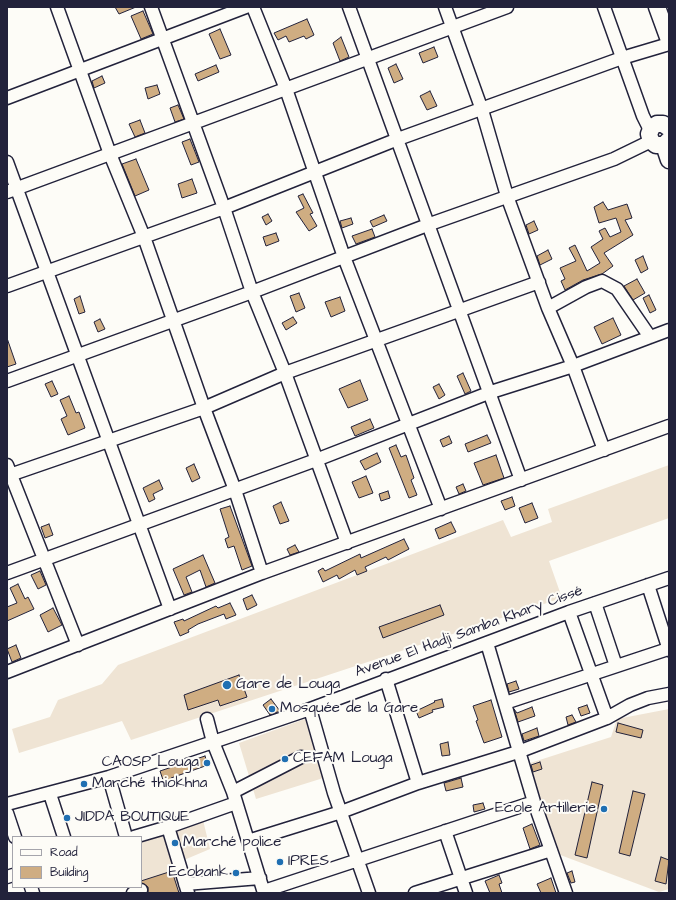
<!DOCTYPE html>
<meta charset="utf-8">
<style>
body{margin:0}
#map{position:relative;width:676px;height:900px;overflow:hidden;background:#fdfcf7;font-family:"Architects Daughter",sans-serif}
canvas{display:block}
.frame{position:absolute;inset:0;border:8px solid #22223b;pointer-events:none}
.legend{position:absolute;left:12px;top:836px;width:130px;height:52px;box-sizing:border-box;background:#fdfcf7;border:1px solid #a5a5ac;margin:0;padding:5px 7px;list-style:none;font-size:12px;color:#22223b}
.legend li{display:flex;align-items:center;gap:8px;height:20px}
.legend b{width:20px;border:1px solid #a5a5ac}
</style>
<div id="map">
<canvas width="676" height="900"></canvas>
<div class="frame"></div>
<ul class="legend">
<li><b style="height:5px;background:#fdfcf7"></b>Road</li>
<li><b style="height:11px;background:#cfad82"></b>Building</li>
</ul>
</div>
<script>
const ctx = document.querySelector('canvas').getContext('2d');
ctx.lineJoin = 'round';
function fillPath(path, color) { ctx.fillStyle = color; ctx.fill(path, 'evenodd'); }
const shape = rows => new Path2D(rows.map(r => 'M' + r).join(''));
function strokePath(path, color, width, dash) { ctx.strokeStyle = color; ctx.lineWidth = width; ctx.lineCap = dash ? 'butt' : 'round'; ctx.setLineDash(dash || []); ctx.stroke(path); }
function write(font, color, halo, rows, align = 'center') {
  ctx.font = font + ' "Architects Daughter",sans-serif'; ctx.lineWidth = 4; ctx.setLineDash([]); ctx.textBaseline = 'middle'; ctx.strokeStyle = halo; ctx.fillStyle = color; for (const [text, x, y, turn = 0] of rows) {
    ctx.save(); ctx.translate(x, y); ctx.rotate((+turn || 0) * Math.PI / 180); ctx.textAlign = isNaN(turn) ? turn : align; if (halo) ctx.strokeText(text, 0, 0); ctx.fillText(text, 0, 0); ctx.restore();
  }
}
const built = shape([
 [669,465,669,518,549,561,562,598,131,740,122,721,19,753,12,729,50,717,58,700,102,684,118,665,503,520,511,537,552,522,548,509],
 [669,709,669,889,659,892,555,853,524,765,611,737,617,719],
 [313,716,333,775,256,799,239,743],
 [230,802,232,811,203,820,210,849,184,860,195,893,136,893,141,887,141,837]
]);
const building = shape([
 [115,7,136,7,119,14,115,7],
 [143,11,153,34,141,39,131,16,143,11],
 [307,19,314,35,306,39,304,36,289,42,286,36,278,40,274,33,307,19],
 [220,29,231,55,220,59,209,34,220,29],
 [341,37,349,57,340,61,333,43,341,37],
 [434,47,438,57,423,63,419,53,434,47],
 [396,64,403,79,394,83,388,68,396,64],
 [216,65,219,72,198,81,195,74,216,65],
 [102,76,105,83,94,88,92,81,102,76],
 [157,85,160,94,148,99,145,88,157,85],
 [430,91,437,106,427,110,420,96,430,91],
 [178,105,184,119,175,122,170,108,178,105],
 [140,120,145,133,135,137,129,124,140,120],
 [190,139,199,162,191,165,182,142,190,139],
 [136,159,149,190,135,196,122,164,136,159],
 [192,179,197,193,182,198,178,184,192,179],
 [303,194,313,213,310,214,317,226,309,231,296,212,304,208,298,196,303,194],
 [603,202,608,210,627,204,632,218,625,220,633,235,604,253,613,266,602,274,583,280,565,290,561,281,565,279,560,268,576,261,569,248,575,245,587,271,600,263,591,247,603,239,599,231,605,228,610,237,621,232,616,218,599,223,594,207,603,202],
 [268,214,272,221,266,225,262,217,268,214],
 [384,215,387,221,373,227,370,221,384,215],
 [351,218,353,224,342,228,340,221,351,218],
 [534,221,538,230,529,234,526,225,534,221],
 [372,229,375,237,356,244,352,236,372,229],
 [276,233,279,241,266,246,263,237,276,233],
 [548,250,552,259,540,265,537,256,548,250],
 [643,256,648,269,641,273,635,260,643,256],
 [637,279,645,293,633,300,624,286,637,279],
 [299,293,305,308,296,312,290,296,299,293],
 [649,295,656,310,650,313,643,298,649,295],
 [80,296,85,312,79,314,74,299,80,296],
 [340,297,345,311,331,317,325,302,340,297],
 [293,317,297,323,286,330,282,323,293,317],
 [613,318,621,335,602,344,594,327,613,318],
 [100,319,105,329,98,332,94,322,100,319],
 [8,341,16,364,7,367,7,342,8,341],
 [463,373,471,391,465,394,457,376,463,373],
 [360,380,368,400,348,408,339,389,360,380],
 [52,381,58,394,51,397,45,384,52,381],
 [439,384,445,395,439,399,433,387,439,384],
 [69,396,76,413,79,412,85,428,68,435,61,419,67,416,60,400,69,396],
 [370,419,374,428,355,436,351,427,370,419],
 [487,435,491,443,468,452,465,444,487,435],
 [449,436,452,443,443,447,440,440,449,436],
 [396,445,401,457,406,455,414,478,411,480,417,495,409,498,389,448,396,445],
 [377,453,381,462,365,470,360,461,377,453],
 [496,455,504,478,483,485,474,463,496,455],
 [194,464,200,478,192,482,186,468,194,464],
 [366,476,373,493,359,498,352,482,366,476],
 [159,480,163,489,153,494,155,499,149,502,143,488,159,480],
 [463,484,466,491,459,494,456,487,463,484],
 [388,491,390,498,381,501,379,494,388,491],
 [512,497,515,506,505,510,501,501,512,497],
 [281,502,289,521,280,524,273,506,281,502],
 [532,503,538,518,525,523,519,508,532,503],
 [230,506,252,566,242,570,234,546,228,548,225,539,229,537,220,509,230,506],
 [451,522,456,532,439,539,435,529,451,522],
 [49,524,53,535,45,538,41,527,49,524],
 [404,539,409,549,388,560,386,557,365,567,367,571,357,575,355,570,339,579,337,575,323,582,318,571,323,568,325,571,360,554,361,558,404,539],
 [295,545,299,552,290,555,287,549,295,545],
 [203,555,215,583,206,587,200,570,186,577,192,592,184,595,173,569,203,555],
 [40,571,46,585,38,589,31,575,40,571],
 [18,584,25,599,28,597,34,609,7,621,7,607,17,603,10,588,18,584],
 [252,595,257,605,247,610,243,599,252,595],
 [230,603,236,615,226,619,224,614,198,624,188,630,189,632,180,636,174,622,183,619,184,621,216,606,218,608,230,603],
 [440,605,444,615,383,638,379,627,440,605],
 [53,608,62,625,48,632,40,615,53,608],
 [16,645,21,658,12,662,7,649,16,645],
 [239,675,247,697,220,706,218,700,188,710,184,695,239,675],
 [516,681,519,689,509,692,507,684,516,681],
 [271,699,280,711,270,715,263,705,271,699],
 [442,699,444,707,432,710,433,712,419,718,416,711,435,702,434,701,442,699],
 [491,700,502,737,484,743,476,721,478,720,473,706,491,700],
 [587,705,590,713,581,716,578,708,587,705],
 [532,707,535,716,518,722,514,709,517,713,532,707],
 [572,715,576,722,568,725,566,717,572,715],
 [618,723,643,730,641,738,616,732,618,723],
 [537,728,539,736,524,741,522,734,537,728],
 [448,742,450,755,442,756,440,744,448,742],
 [205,756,208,765,171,778,172,781,164,783,160,771,205,756],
 [540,762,542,769,533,772,531,765,540,762],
 [461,778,463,787,446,791,444,783,461,778],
 [592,782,603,785,587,858,575,855,592,782],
 [633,791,645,794,630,856,619,853,633,791],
 [483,803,485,809,474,812,473,805,483,803],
 [532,824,540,845,530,849,523,828,532,824],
 [661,857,669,860,666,884,655,881,661,857],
 [172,871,179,893,148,893,148,887,141,883,141,881,172,871],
 [572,871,575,882,571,883,567,873,572,871],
 [499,875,502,883,499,884,502,893,490,893,485,881,499,875],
 [551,878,556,893,541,893,537,884,551,878]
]);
const minor = shape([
 [57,7,110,154,144,237,204,408,235,490,262,573],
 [151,7,224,208,252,292,285,373,347,543],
 [253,7,286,89,344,257,441,509],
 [349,7,521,480],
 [445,7,482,110,507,196,548,308,573,366,604,450],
 [604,7,643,116,650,130],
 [7,98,246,7],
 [7,162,170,609],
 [7,192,507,7],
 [7,286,224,208,398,139,622,58,669,44],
 [548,308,586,287,602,281,617,289,650,337],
 [7,381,252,292,430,224,614,159,651,141],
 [7,465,78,645],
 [7,476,204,408,285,373,539,282],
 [7,573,316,460,491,392,573,366,669,330],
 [648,585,669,650],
 [595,603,616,666],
 [569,612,607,718],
 [487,643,534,802,566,893],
 [7,672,262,573,669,426],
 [386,679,418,783],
 [505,703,668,649],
 [310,709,334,793,369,893],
 [207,719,213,742,233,792,264,893],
 [109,777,126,837],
 [233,792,301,757],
 [50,794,64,837],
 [7,804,109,777,213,742,310,709,569,612,669,578],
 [7,813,15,837],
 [445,831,466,893],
 [134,837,168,827],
 [248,841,341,812,418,783,518,752,607,718,630,705,648,698,669,694],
 [7,877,13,875],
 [185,884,260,878],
 [31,887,33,893],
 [264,891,534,802],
 [133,893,141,890],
 [188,893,168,827,236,803],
 [415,893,551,850]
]);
const major = shape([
 [657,7,669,40],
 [669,128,663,124,657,124,652,127,649,134,651,141,656,145,664,145,669,140],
 [664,145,669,160]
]);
const markers = [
 [227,685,5,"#1f6fb2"],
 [272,709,4,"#1f6fb2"],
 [285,759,4,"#1f6fb2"],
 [207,763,4,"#1f6fb2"],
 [84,784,4,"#1f6fb2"],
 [604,809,4,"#1f6fb2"],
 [67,818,4,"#1f6fb2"],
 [175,843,4,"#1f6fb2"],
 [280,862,4,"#1f6fb2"],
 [236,873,4,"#1f6fb2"]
];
const streetNames = [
 ["Avenue El Hadji Samba Khary Cissé",469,632,-20]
];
const poiNames = [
 ["Gare de Louga",236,685],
 ["Mosquée de la Gare",280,709],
 ["CEFAM Louga",293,759],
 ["CAOSP Louga",199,763,"right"],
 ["Marché thiokhna",92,784],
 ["Ecole Artillerie",596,809,"right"],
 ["JIDDA BOUTIQUE",75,818],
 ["Marché police",183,843],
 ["IPRES",288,862],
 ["Ecobank",228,873,"right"]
];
fillPath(built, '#efe4d4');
fillPath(building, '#cfad82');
strokePath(building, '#22223b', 1);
strokePath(minor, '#22223b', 15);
strokePath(major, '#22223b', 19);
strokePath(minor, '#fdfcf7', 12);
strokePath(major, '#fdfcf7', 16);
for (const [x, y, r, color] of markers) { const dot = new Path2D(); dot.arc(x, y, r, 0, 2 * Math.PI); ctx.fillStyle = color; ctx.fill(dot); strokePath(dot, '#fdfcf7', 1.5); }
write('15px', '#22223b', '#fdfcf7', streetNames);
write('15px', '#22223b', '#fdfcf7', poiNames, 'left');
</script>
